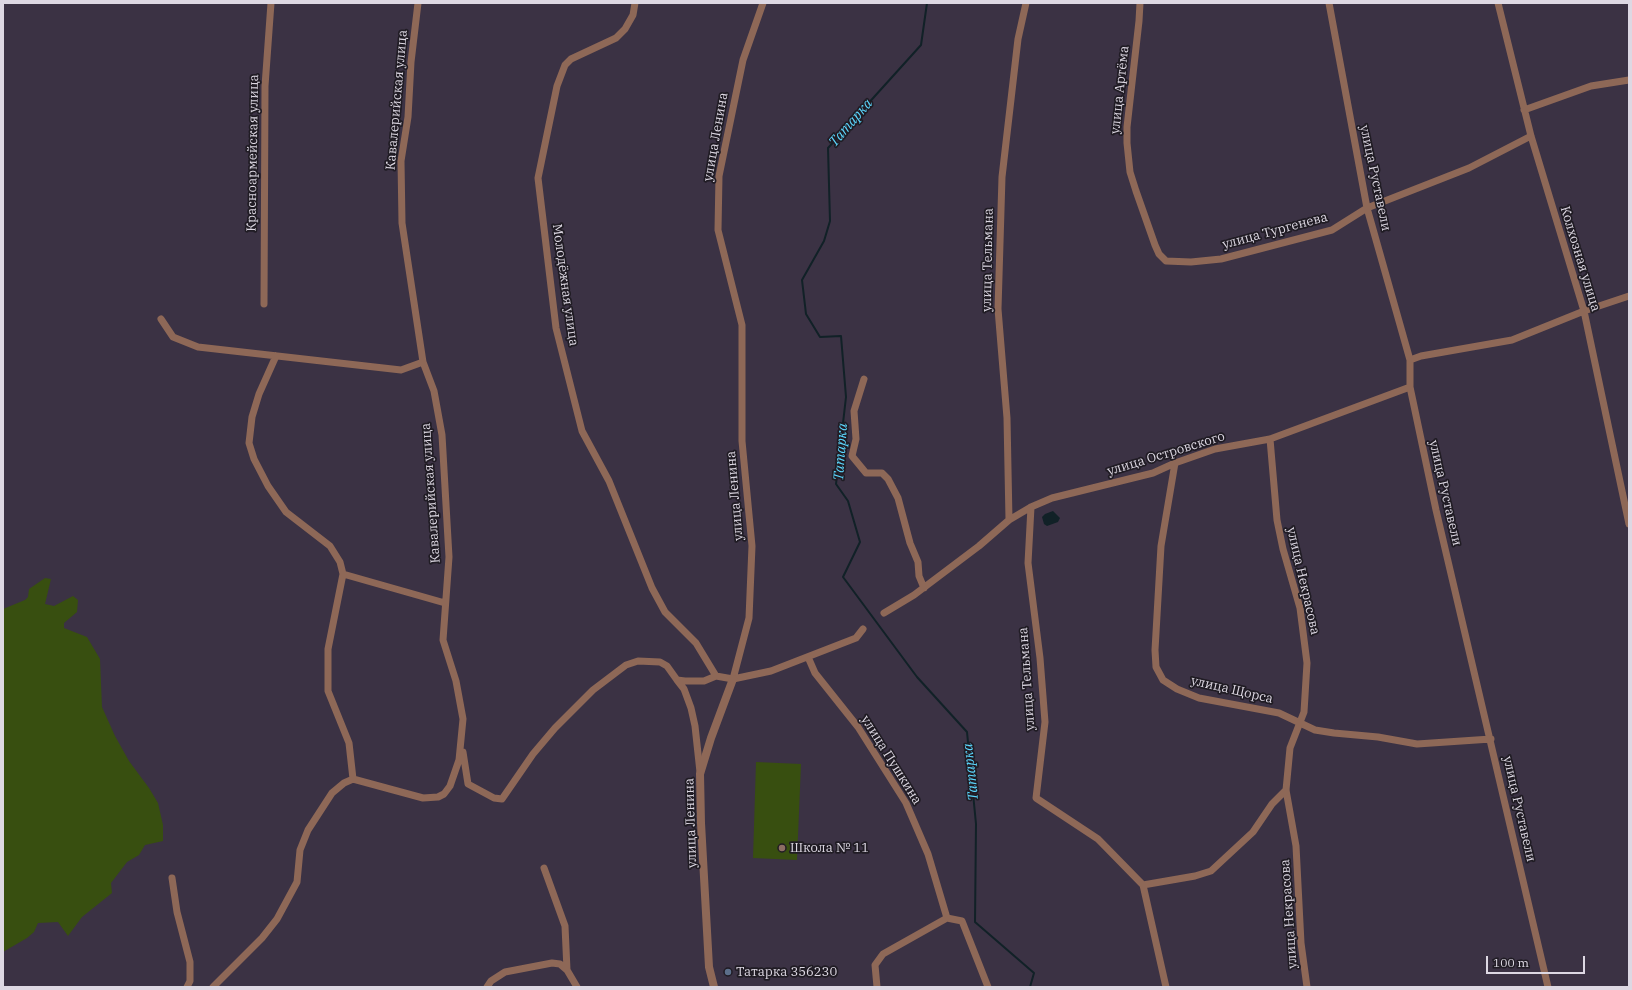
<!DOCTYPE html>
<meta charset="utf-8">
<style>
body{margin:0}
#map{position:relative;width:1632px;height:990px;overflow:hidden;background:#3b3244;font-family:"IBM Plex Serif",serif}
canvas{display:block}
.frame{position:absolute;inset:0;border:4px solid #ddd8e3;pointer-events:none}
.scale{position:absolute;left:1486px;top:956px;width:99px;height:18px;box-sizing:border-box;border:2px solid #ddd8e3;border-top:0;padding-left:5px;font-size:12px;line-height:14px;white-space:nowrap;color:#ddd8e3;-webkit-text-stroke:3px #201c24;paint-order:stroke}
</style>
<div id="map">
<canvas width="1632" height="990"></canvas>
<div class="frame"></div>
<div class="scale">100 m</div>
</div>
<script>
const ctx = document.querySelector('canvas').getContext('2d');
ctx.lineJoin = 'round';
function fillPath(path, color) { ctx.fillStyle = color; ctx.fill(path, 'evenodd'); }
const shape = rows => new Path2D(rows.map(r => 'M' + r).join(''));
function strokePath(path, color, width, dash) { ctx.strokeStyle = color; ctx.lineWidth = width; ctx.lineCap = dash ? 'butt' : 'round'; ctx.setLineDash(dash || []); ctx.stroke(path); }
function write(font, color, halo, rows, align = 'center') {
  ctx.font = font + ' "IBM Plex Serif",serif'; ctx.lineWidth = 3.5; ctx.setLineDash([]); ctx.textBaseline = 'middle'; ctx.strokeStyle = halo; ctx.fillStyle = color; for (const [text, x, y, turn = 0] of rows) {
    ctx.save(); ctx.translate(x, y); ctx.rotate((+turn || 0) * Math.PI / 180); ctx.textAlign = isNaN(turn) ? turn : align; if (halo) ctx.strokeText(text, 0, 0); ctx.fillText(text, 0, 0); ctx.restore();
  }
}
const green = shape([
 [45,578,51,579,45,604,54,606,73,596,78,600,77,612,64,623,64,628,87,637,100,659,102,707,115,736,129,761,149,788,158,803,163,825,163,841,145,845,139,855,127,862,111,883,112,893,82,917,68,936,58,922,38,923,34,932,27,938,3,952,3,609,25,600,28,597,29,589],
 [756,762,801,764,797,860,753,858]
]);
const water = shape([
 [1053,511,1060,518,1058,522,1047,526,1044,524,1042,517,1045,514]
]);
const stream = shape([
 [927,3,921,45,828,148,830,221,824,241,802,280,806,314,820,337,841,336,846,397,836,484,848,501,860,542,843,577,917,677,967,732,976,824,975,922,1034,973,1030,987]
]);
const minor = shape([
 [635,3,633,15,625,29,616,38,571,59,565,65,557,86,538,178,556,328,582,431,609,481,652,588,665,612,696,643,716,676,733,679,771,671,856,638,863,629],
 [1140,3,1139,21,1127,127,1127,143,1130,172,1136,191,1155,245,1159,254,1166,261,1191,262,1221,259,1332,230,1367,208,1469,168,1531,136],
 [1329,3,1367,208,1410,360,1410,387,1436,510,1548,987],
 [1498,3,1531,136,1584,311,1629,524],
 [1524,110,1591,86,1629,80],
 [264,304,265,86,271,3],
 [161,319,173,337,198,347,401,370,423,362],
 [276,356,259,394,252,417,249,443,254,459,268,486,286,512,330,546,340,562,343,574,328,649,328,691,349,743,353,779],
 [1410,360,1421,356,1512,340,1584,311,1629,296],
 [864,379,854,411,856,439,852,456,866,473,882,473,888,479,898,498,910,543,918,562,919,576,924,588],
 [1270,439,1277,520,1283,549,1300,608,1307,663,1304,712,1290,748,1286,790,1296,846,1301,943,1307,987],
 [1175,463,1161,546,1155,650,1156,667,1163,680,1177,689,1199,698,1279,713,1315,730,1334,733,1378,737,1417,744,1491,739],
 [1031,507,1028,563,1040,658,1045,722,1036,798,1098,839,1143,885,1166,987],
 [1009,520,1007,418,998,309,1002,177,1018,39,1026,3],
 [343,574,445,603],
 [884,613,914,595,979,546,1009,520,1031,507,1052,498,1153,473,1175,463,1215,449,1270,439,1410,387],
 [808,657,815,673,858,727,906,803,928,854,947,918,962,921,988,987],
 [733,679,749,618,752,546,742,441,742,325,718,230,719,176,743,60,763,3],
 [677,680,684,689,691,708,695,726,700,772],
 [463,752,468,784,494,798,502,799,533,754,555,728,593,690,626,665,638,661,660,662,667,666,677,680,685,681,704,681,716,676],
 [544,868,565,926,567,970,577,987],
 [172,878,177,912,190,962,190,981,187,987],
 [1143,885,1195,876,1211,871,1253,832,1272,804,1286,790],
 [213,987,262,938,277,919,297,882,300,850,308,830,332,793,344,783,353,779,423,798,438,797,444,794,450,786,459,760,463,719,456,681,443,640,449,557,442,435,434,391,423,362,402,223,401,161,408,117,411,62,418,3],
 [487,987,491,981,505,972,552,963,560,964,567,970],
 [877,987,875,965,883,954,947,918]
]);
const tertiary = shape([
 [714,987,709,967,701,823,700,774,711,738,733,679]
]);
const markers = [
 [782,848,4,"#8d6e63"],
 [728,972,4,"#5c6f8a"]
];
const streetNames = [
 ["улица Артёма",1120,90,-84],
 ["Кавалерийская улица",397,100,-85],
 ["улица Ленина",716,137,-80],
 ["Красноармейская улица",253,153,-89],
 ["улица Руставели",1375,178,78],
 ["улица Тургенева",1275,231,-15],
 ["Колхозная улица",1580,259,73],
 ["улица Тельмана",988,260,-89],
 ["Молодёжная улица",565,285,82],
 ["улица Островского",1166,454,-17],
 ["Кавалерийская улица",431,493,-94],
 ["улица Руставели",1445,493,77],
 ["улица Ленина",735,496,-95],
 ["улица Некрасова",1303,581,77],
 ["улица Тельмана",1027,679,-94],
 ["улица Щорса",1232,690,13],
 ["улица Пушкина",891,760,58],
 ["улица Руставели",1519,809,77],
 ["улица Ленина",691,823,-92],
 ["улица Некрасова",1289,914,-94]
];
const poiNames = [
 ["Школа № 11",790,848],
 ["Татарка 356230",736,972]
];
const waterNames = [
 ["Татарка",851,123,-49],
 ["Татарка",841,452,-86],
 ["Татарка",971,772,-96]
];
fillPath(green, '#384f10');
fillPath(water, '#112127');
strokePath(stream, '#112127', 2);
strokePath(minor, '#8e6857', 7);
strokePath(tertiary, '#8e6857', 8);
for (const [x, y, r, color] of markers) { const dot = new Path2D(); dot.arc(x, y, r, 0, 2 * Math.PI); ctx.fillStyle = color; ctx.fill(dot); strokePath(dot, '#201c24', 1.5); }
write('13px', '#ddd8e3', '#201c24', streetNames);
write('13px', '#ddd8e3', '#201c24', poiNames, 'left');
write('italic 14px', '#5cd7fe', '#201c24', waterNames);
</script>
